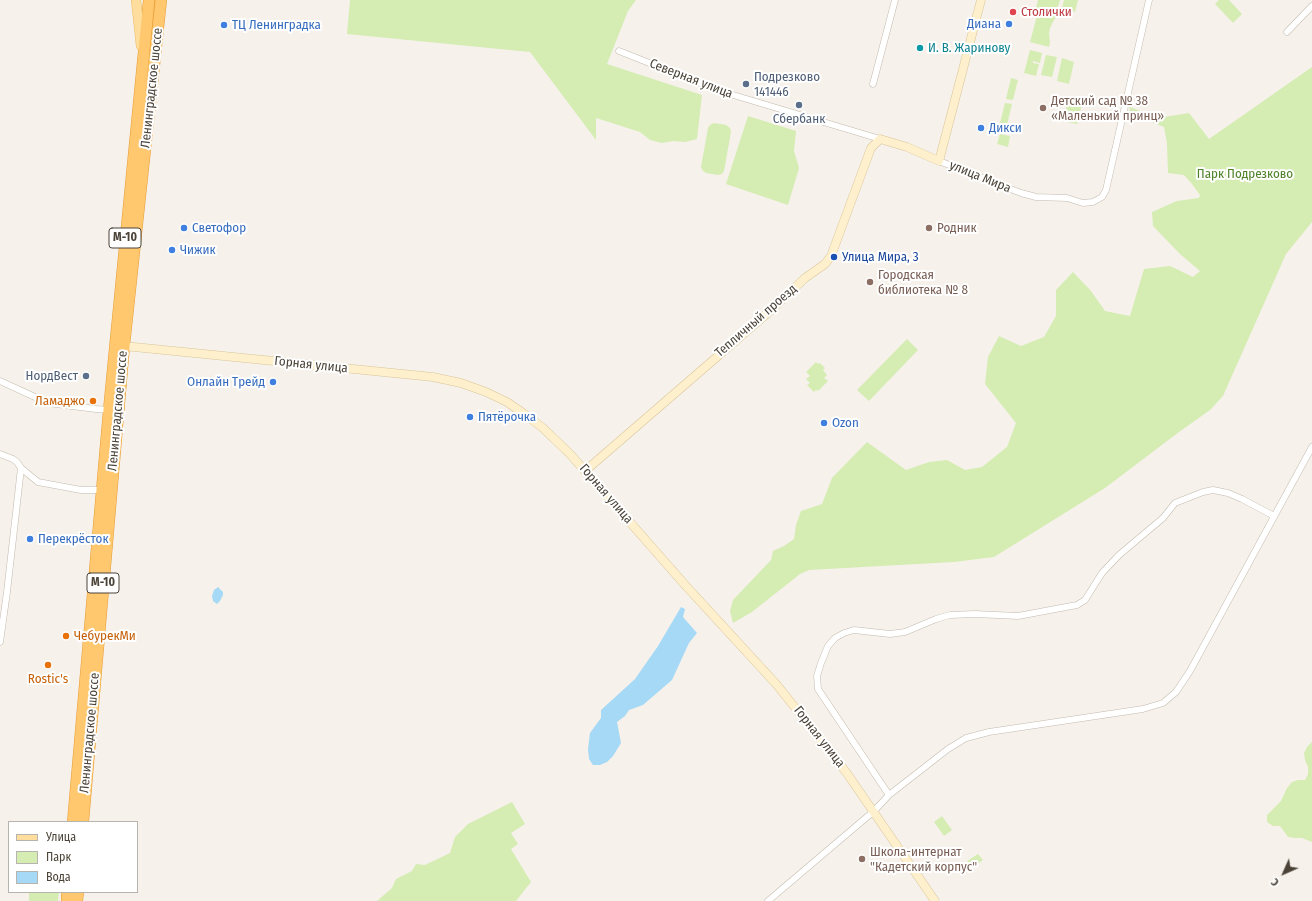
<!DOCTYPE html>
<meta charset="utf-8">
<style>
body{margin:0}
#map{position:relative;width:1312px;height:901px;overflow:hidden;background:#f6f2eb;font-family:"Fira Sans Condensed",sans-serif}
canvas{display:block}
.legend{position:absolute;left:8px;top:821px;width:130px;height:72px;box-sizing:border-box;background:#fff;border:1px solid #b7b4af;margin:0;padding:5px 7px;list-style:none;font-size:12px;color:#4b4338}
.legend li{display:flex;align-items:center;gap:8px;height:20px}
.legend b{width:20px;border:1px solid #b7b4af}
.north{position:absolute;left:1264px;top:853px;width:40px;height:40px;-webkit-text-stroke:3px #fff;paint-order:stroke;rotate:225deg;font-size:11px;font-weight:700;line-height:16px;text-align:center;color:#4b4338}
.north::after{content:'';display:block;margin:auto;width:14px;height:18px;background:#4b4338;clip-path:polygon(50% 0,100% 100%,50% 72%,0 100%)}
</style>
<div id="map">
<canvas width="1312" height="901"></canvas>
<ul class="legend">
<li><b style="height:5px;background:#ffdd9c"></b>Улица</li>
<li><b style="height:11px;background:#d5ecb3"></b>Парк</li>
<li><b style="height:11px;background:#a6d9f5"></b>Вода</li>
</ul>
<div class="north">С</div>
</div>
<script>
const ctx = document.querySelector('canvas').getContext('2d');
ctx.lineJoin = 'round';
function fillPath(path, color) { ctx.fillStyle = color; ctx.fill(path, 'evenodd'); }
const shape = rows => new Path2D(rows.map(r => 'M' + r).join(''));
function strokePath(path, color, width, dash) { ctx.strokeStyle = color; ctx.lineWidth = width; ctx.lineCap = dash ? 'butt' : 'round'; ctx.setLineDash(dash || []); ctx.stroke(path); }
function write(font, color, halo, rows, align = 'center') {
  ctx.font = font + ' "Fira Sans Condensed",sans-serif'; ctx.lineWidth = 4; ctx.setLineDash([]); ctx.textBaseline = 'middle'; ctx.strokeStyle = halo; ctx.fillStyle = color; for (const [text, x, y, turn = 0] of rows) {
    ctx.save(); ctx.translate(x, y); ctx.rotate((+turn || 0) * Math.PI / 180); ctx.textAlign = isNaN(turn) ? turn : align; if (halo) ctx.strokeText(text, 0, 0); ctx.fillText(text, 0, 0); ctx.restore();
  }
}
const green = shape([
 [350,0,636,0,628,11,607,64,702,95,697,139,685,142,673,141,662,143,650,140,640,132,596,118,596,140,530,52,347,34],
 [1038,0,1060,0,1056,13,1036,8],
 [1064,0,1078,0,1075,12,1062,8],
 [1219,0,1229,0,1242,14,1233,23,1215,4],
 [1038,12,1057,17,1054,20,1050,28,1049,34,1050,42,1049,47,1030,42],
 [1030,50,1042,53,1040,63,1033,61,1033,63,1039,64,1036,76,1024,73],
 [1046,55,1057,57,1052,77,1041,75],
 [1062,58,1074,62,1069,84,1057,81],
 [1312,67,1312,222,1286,254,1223,396,1210,410,1179,432,1105,488,994,557,954,562,809,570,800,574,752,612,733,623,730,611,733,600,771,560,773,551,784,546,794,539,796,525,801,511,822,504,832,478,867,442,906,470,929,462,947,460,965,470,982,467,1007,447,1016,423,985,384,988,357,999,336,1021,346,1044,337,1056,316,1056,290,1073,272,1091,291,1105,311,1130,316,1144,269,1170,266,1193,277,1200,271,1180,254,1153,226,1152,212,1177,201,1199,198,1200,195,1192,184,1184,175,1168,173,1167,143,1164,127,1129,113,1130,107,1158,118,1189,113,1209,139],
 [1011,78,1018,80,1013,100,1006,99],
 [1068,101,1082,104,1077,124,1063,121],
 [1005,103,1012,104,1007,125,1000,123],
 [748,116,796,131,794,151,799,168,788,205,726,184],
 [714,123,726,125,730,128,731,132,724,171,722,174,718,175,706,173,703,171,701,167,708,128,710,125],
 [1000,134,1010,136,1008,147,997,144],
 [907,339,918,350,869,401,857,390],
 [816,362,818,364,820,363,825,368,823,370,827,375,824,378,828,381,818,391,816,390,814,392,807,385,810,383,806,379,810,376,806,372],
 [1312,742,1312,842,1302,838,1295,838,1288,837,1280,826,1273,826,1267,822,1267,815,1281,801,1287,788,1292,782,1298,780,1305,780,1308,774,1308,767,1305,760,1304,753,1307,747],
 [512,802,525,824,511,833,518,844,511,849,531,882,516,901,377,901,392,888,396,879,412,871,416,864,425,865,450,853,455,837,468,824],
 [942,816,952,830,944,836,934,822],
 [978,854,983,860,972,868,967,861],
 [29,892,59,892,58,901,29,901]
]);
const water = shape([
 [218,587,223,592,223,595,220,601,217,604,213,601,212,596,214,590],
 [681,607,685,609,683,617,697,633,689,643,672,680,643,705,629,710,625,716,617,722,621,743,613,756,607,762,600,765,593,765,589,759,588,749,590,733,601,718,601,710,635,679,658,646]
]);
const street = shape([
 [1287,32,1312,6],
 [619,51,720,91,880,139],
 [873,84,895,0],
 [939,161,1021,193,1036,197,1067,198,1083,203,1093,202,1102,197,1106,190,1149,0],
 [0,381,48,403,96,409,109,410],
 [0,454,13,459,17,462,21,468,7,592,0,642],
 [21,468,38,482,81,490,102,490],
 [889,795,818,689,817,676,821,663,828,646,835,638,844,633,854,630,890,634,905,632,936,619,950,615,975,614,1018,616,1077,605,1085,600,1102,573,1119,555,1163,518,1175,503,1203,492,1213,490,1228,493,1242,499,1274,516],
 [768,901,874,811,889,795,948,749,966,738,989,732,1143,709,1163,703,1176,692,1190,671,1312,447]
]);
const secondary = shape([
 [124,346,433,377,461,383,486,392,507,402,523,413,543,428,570,454,686,586,777,685,846,772,935,901],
 [585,471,770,311,805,278,825,264,831,256,871,148,880,139,907,147,939,161,981,0]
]);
const primary = shape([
 [136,0,141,46]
]);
const highway = shape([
 [73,822,109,410,149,0],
 [83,822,124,346,161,0],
 [67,901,67,892],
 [77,901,78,892]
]);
const markers = [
 [1013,12,4,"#e0444e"],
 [1009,24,4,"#3f7fe0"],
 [224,25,4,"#3f7fe0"],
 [920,48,4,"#0f9aa8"],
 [746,84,4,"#5c6f8a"],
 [799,105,4,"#5c6f8a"],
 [1043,108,4,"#8d6e63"],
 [981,128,4,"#3f7fe0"],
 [184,228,4,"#3f7fe0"],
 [929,228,4,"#8d6e63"],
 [172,250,4,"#3f7fe0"],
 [834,257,4,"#1a4fb4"],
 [870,282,4,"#8d6e63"],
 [86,376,4,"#5c6f8a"],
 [273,382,4,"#3f7fe0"],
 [93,401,4,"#e8710a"],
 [470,417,4,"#3f7fe0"],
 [824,423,4,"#3f7fe0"],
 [30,539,4,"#3f7fe0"],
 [66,636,4,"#e8710a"],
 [48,665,4,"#e8710a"],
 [862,859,4,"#8d6e63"]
];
const shields = [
 [125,238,32],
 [103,583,32]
];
const shieldNames = [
 ["М-10",125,238],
 ["М-10",103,583]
];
const healthNames = [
 ["Столички",1021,12]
];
const shopNames = [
 ["Диана",1001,24,"right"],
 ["ТЦ Ленинградка",232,25],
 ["Дикси",989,128],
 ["Светофор",192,228],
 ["Чижик",180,250],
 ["Онлайн Трейд",265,382,"right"],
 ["Пятёрочка",478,417],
 ["Ozon",832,423],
 ["Перекрёсток",38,539]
];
const cultureNames = [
 ["И. В. Жаринову",928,48]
];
const serviceNames = [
 ["Подрезково",754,77],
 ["141446",754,92],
 ["Сбербанк",799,119,"center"],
 ["НордВест",78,376,"right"]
];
const streetNames = [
 ["Северная улица",691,79,21],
 ["Ленинградское шоссе",152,88,-84],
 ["улица Мира",980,177,22],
 ["Тепличный проезд",756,321,-41],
 ["Горная улица",311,365,6],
 ["Ленинградское шоссе",118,411,-85],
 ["Горная улица",606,494,49],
 ["Ленинградское шоссе",90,733,-85],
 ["Горная улица",819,737,52]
];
const educationNames = [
 ["Детский сад № 38",1051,101],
 ["«Маленький принц»",1051,116],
 ["Родник",937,228],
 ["Городская",878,275],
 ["библиотека № 8",878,290],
 ["Школа-интернат",870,852],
 ["\"Кадетский корпус\"",870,867]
];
const parkNames = [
 ["Парк Подрезково",1245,174]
];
const transitNames = [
 ["Улица Мира, 3",842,257]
];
const foodNames = [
 ["Ламаджо",85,401],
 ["ЧебурекМи",74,636,"left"],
 ["Rostic's",48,679,"center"]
];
fillPath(green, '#d5ecb3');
fillPath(water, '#a6d9f5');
strokePath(street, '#c3baad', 7);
strokePath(secondary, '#d8c499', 9);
strokePath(primary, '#eabb65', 10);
strokePath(highway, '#e69c36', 12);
strokePath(street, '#fff', 6);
strokePath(secondary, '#fff0cd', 8);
strokePath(primary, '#ffdd9c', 9);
strokePath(highway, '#ffc76e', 11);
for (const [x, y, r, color] of markers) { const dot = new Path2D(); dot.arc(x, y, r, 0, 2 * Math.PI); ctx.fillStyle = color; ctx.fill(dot); strokePath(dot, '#fff', 1.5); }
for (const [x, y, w] of shields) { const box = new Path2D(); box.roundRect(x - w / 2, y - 10, w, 20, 3); ctx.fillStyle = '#fff'; ctx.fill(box); strokePath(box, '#4b4338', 1); }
write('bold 12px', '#4b4338', null, shieldNames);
write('13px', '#be3a42', '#fff', healthNames, 'left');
write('13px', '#366cbe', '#fff', shopNames, 'left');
write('13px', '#0d838f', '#fff', cultureNames, 'left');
write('13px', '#4e5e75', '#fff', serviceNames, 'left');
write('13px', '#4b4338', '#fff', streetNames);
write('13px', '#785e54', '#fff', educationNames, 'left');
write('13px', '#4e8227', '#fff', parkNames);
write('13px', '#164399', '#fff', transitNames, 'left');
write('13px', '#c56008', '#fff', foodNames, 'right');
</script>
